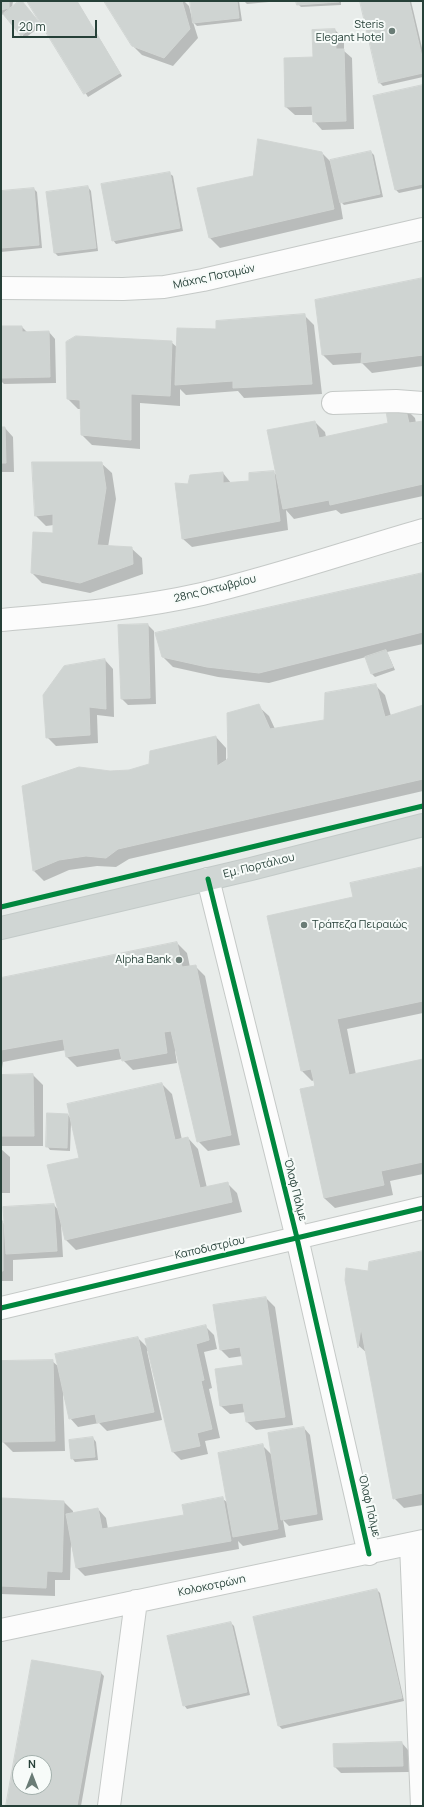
<!DOCTYPE html>
<meta charset="utf-8">
<style>
body{margin:0}
#map{position:relative;width:424px;height:1807px;overflow:hidden;background:#e8ecea;font-family:Manrope,sans-serif}
canvas{display:block}
.frame{position:absolute;inset:0;border:2px solid #264038;pointer-events:none}
.north{position:absolute;left:12px;top:1755px;width:40px;height:40px;box-sizing:border-box;background:#f7fbf9;border:1px solid #a3b0ac;border-radius:50%;rotate:0deg;font-size:11px;font-weight:700;line-height:16px;text-align:center;color:#264038}
.north::after{content:'';display:block;margin:auto;width:14px;height:18px;background:#6a7c76;clip-path:polygon(50% 0,100% 100%,50% 72%,0 100%)}
.scale{position:absolute;left:12px;top:20px;width:85px;height:18px;box-sizing:border-box;border:2px solid #264038;border-top:0;padding-left:5px;font-size:12px;line-height:14px;white-space:nowrap;color:#264038;-webkit-text-stroke:3px #f7fbf9;paint-order:stroke}
</style>
<div id="map">
<canvas width="424" height="1807"></canvas>
<div class="frame"></div>
<div class="north">N</div>
<div class="scale">20 m</div>
</div>
<script>
const ctx = document.querySelector('canvas').getContext('2d');
ctx.lineJoin = 'round';
function paint(path, color) { ctx.fillStyle = color; ctx.fill(path, 'evenodd'); }
function stroke(path, color, width, dash) { ctx.strokeStyle = color; ctx.lineWidth = width; ctx.lineCap = dash ? 'butt' : 'round'; ctx.setLineDash(dash || []); ctx.stroke(path); }
function write(font, color, halo, rows, align = 'center') {
  ctx.font = font + ' Manrope,sans-serif'; ctx.lineWidth = 4; ctx.setLineDash([]); ctx.textBaseline = 'middle'; ctx.strokeStyle = halo; ctx.fillStyle = color; for (const [text, x, y, turn = 0] of rows) {
    ctx.save(); ctx.translate(x, y); ctx.rotate((+turn || 0) * Math.PI / 180); ctx.textAlign = isNaN(turn) ? turn : align; if (halo) ctx.strokeText(text, 0, 0); ctx.fillText(text, 0, 0); ctx.restore();
  }
}
paint(new Path2D(`
 M1,1h12l-1,7 12,-4 17,22 -16,12 -21,-24 -3,1z
 M28,1h49l45,75 -34,21z
 M105,1h79l5,5 3,12 -1,-17h48l3,20 -45,5 -4,-4 5,16 -25,28 -31,-11 -9,-9z
 M244,1h36l-33,3z
 M297,1h44v4l-40,2 -3,-3z
 M361,1h50l12,51v25l-40,9 -3,-3z
 M335,30l9,9v12l8,7 2,71 -32,1 -8,-9v-6h-19l-9,-8 28,-49 -1,-27z
 M423,86v102l-24,5 -3,-3 -22,-93z
 M371,152l3,3 9,42 -39,8 -4,-4 3,18 -123,29 -10,-10 -12,-50 56,-11 68,-24 10,10z
 M169,173l4,3 10,55 -67,13 -3,-4z
 M88,187l3,4 7,60 -40,5 -3,-3z
 M34,189l3,3 5,56 -41,4v-60z
 M423,279v87l-51,7 -10,-10 -29,2 -10,-10z
 M304,315l10,10 8,69 -78,4 -6,-7 -52,4 -6,-6v17l-40,-3v46l-48,-4 -10,-10 -1,-26h-3l-10,-10 103,-57 7,6z
 M1,327h21l6,6 21,-1 6,7 1,44 -52,1 -3,-3z
 M405,408l10,10 1,5 7,-1v74l-82,18 -5,-4 -42,9 -8,-9 2,20 -96,17 -9,-8 6,-54 34,-12 8,10 19,-1 23,-10 5,4 37,-54 10,10 1,5 63,-13z
 M1,428h4l8,9 1,35h-13z
 M101,463l11,10 4,26 -8,48 23,1 11,10 1,16 -53,19 -48,-10 -10,-10 21,-39 1,-9 -8,1 -10,-10z
 M423,574v70l-36,8 8,18 -20,7 -3,-3 -6,-17 -97,26 -51,-6 -45,-10 -10,-10z
 M148,625l6,6 2,73 -28,1 -6,-6z
 M105,660l8,9 1,48 -17,-2 1,28 -42,3 -9,-9z
 M375,685l10,10 6,21 32,-10v85l-294,68 -13,8 -19,-1 -28,4 -25,11 -10,-10 -11,-84 87,-15 19,-1 21,-6 66,-28 10,11v13l32,-55 11,10 6,13 50,-8z
 M423,868v145l-76,16 9,46 67,-15v114l-33,7 3,14 -58,13 -11,-10 -10,-118 -2,1 -10,-10 52,-173z
 M177,943l10,10 3,14 5,-1 10,10 35,169 -32,6 -10,-10 -21,-90h-2l2,12 -44,7 -11,-11 -45,8 -10,-10 -1,-7 -63,12 -2,13v-96z
 M1,1075h32l10,10v61h-42z
 M162,1084l10,10 10,46 6,-2 10,11 9,39 20,-5 10,10 5,19 -166,38 -10,-10 -5,-16 2,33 -50,3v21h-12v-59l4,2 49,-19 5,6 21,-53 -9,-36 -1,29 -20,-1 -3,-4 21,-31 3,3z
 M1,1149l9,8v36h-9z
 M423,1252v253l-19,3 -10,-10 -27,-145 -8,-7 -13,-66z
 M266,1298l9,9 18,118 -37,5 -9,-8 -1,-10 -16,2 -9,-8 23,-40 -1,-10 -14,2 -8,-8z
 M205,1326l9,9 3,14 -13,3 8,36 -3,1 11,49 -15,3 3,13 -27,6 -8,-8 -24,-101h-2l15,69 -55,11 -8,-8 -21,4 -8,-9 -7,-25 2,58 -52,1 -10,-10v-26h-2v-54l51,-1 7,6 79,-29 11,11z
 M304,1428l6,7 13,85 -34,6 -6,-6 3,17 -43,9 -5,-5 1,8 -154,27 -8,-8 -6,-24 -1,36h-15v16l-54,-2 2,-95 61,3 9,9v3l25,-5 8,9 2,11 77,-13 38,-17 5,4 34,-58 10,10z
 M93,1438l3,4 2,18 -23,2 -3,-4z
 M377,1590l3,3 24,108 -122,28 -3,-3z
 M231,1623l3,3 16,69 -63,14 -3,-4z
 M32,1661l69,12 3,3 -23,130h-74zM20,1763h24v24h-24z
 M402,1743l6,7 1,22 -68,1 -6,-6z`), '#0003');
const building = new Path2D(`
 M1,1h8v7l-8,2z
 M19,1h3l17,21 -18,14 -18,-22z
 M27,1h50l43,72 -36,21z
 M104,1h78l8,28 -26,29 -32,-12z
 M190,1h47l2,17 -46,5z
 M296,1h43v1l-42,3z
 M360,1h49l14,60v12l-44,10z
 M335,29l1,20h8l2,72 -33,1 -1,-16 -27,1 -1,-49 29,-1 -1,-27z
 M423,85v99l-28,6 -22,-94z
 M258,139l64,13 12,57 -125,29 -12,-50 56,-12z
 M371,151l9,43 -40,9 -10,-43z
 M170,172l10,56 -68,13 -11,-57z
 M88,186l8,62 -42,5 -8,-61z
 M34,188l5,57 -38,3v-57z
 M423,278v77l-62,8 1,-11 -40,3 -7,-55z
 M305,314l7,70 -79,4v-7l-58,4 2,-57 39,1v-8z
 M1,326h21v6l27,-1 1,46 -49,1z
 M76,336l96,5 -2,55 -39,-2v46l-50,-5 -1,-35 -13,-1 -1,-57z
 M405,406l4,17 14,-2v63l-93,21 -1,-5 -46,9 -16,-79 48,-9 4,17 69,-15 -2,-12z
 M1,427h4l1,36h-5z
 M32,462h70l4,26 -9,57 35,2 1,17 -53,19 -49,-10 2,-41 20,1v-19l-18,2z
 M274,471l6,50 -98,18 -7,-56 13,1 2,-9 33,-3v11l26,-2v-8z
 M423,573v59l-164,41 -52,-6 -45,-10 -7,-24z
 M148,624l2,74 -29,1 -3,-74z
 M386,650l7,17 -22,7 -6,-17z
 M105,659l1,50 -17,-2 1,28 -44,3 -3,-43 21,-29z
 M376,684l9,33 38,-12v74l-305,70 -12,9 -20,-2 -27,4 -26,11 -11,-85 57,-19 31,4 19,-1 20,-6 1,-13 66,-15 1,30 11,-7 -1,-46 32,-9 11,25 54,-9 1,-27z
 M423,867v134l-86,18 12,56 74,-16v103l-42,9 3,14 -60,13 -24,-109 15,-3 -4,-17 -10,2 -34,-155 86,-19 -3,-14z
 M177,942l5,25 14,-2 35,170 -34,7 -26,-111 -7,1 3,21 -45,8 -3,-13 -53,9 -3,-18 -62,11v-72z
 M33,1074l1,62h-33v-61z
 M162,1083l13,57 13,-3 12,51 28,-6 4,20 -167,38 -18,-75 32,-7 -12,-54z
 M47,1113l21,1 -1,34 -21,-1z
 M54,1204l3,47 -51,3 -3,-47z
 M1,1221h2v50h-2z
 M423,1251v242l-30,6 -32,-171 -3,20 -13,-68 1,-12 22,3 1,-9z
 M266,1297l19,120 -39,5 -3,-19 -23,3 -5,-37 28,-4 -3,-18 -20,3 -7,-45z
 M206,1325l3,15 -13,4 8,36 -3,1 11,48 -15,4 3,13 -28,6 -27,-113z
 M138,1337l16,75 -57,11 -2,-9 -26,5 -14,-65z
 M53,1360l2,81 -53,1 -1,-81z
 M304,1427l13,87 -36,6 -13,-87z
 M93,1437l2,20 -24,2 -2,-19z
 M263,1444l15,85 -45,8 -15,-84z
 M223,1497l8,44 -155,27 -10,-54 32,-6 4,21 82,-14 -2,-10z
 M2,1498l62,3 -2,71 -15,-1 -1,17 -45,-2z
 M377,1589l25,109 -124,28 -25,-109z
 M231,1622l16,70 -64,14 -16,-70z
 M32,1660l69,12 -24,134h-71zM20,1763h24v24h-24z
 M402,1742l1,24 -69,1 -1,-23z`);
paint(building, '#cfd4d2');
stroke(building, '#d1d5d3', 1);
const minor = new Path2D(`
 M1,288l122,1 41,-2 39,-7 220,-51
 M333,403l63,-2 27,2
 M1,620c67,-6 135,-11 201,-26 73,-17 148,-43 221,-64
 M208,879l89,359 72,316
 M1,1308l422,-100
 M411,1545l11,261
 M1,1630l422,-89
 M109,1806l27,-205`);
const major = new Path2D(`
 M1,928l250,-59 172,-44`);
stroke(minor, '#c5c9c7', 24);
stroke(major, '#c3cac8', 24);
stroke(minor, '#fcfcfc', 22);
stroke(major, '#d0d6d4', 22);
stroke(new Path2D(`
 M208,879l89,359 72,316
 M1,907l422,-101
 M1,1308l422,-100`), '#00873e', 5);
for (const [x, y, r, color] of [
 [392,31,4,"#6a7c76"],
 [304,925,4,"#6a7c76"],
 [179,960,4,"#6a7c76"]
]) { const dot = new Path2D(); dot.arc(x, y, r, 0, 2 * Math.PI); ctx.fillStyle = color; ctx.fill(dot); stroke(dot, '#f7fbf9', 1.5); }
write('11px', '#264038', '#f7fbf9', [
 ["Steris",384,25],
 ["Elegant Hotel",384,38],
 ["Τράπεζα Πειραιώς",312,925,"left"],
 ["Alpha Bank",171,960]
], 'right');
write('11px', '#264038', '#f7fbf9', [
 ["Μάχης Ποταμών",214,277,-12],
 ["28ης Οκτωβρίου",215,589,-14],
 ["Εμ. Πορτάλιου",259,866,-14],
 ["Όλαφ Πάλμε",295,1190,76],
 ["Καποδιστρίου",210,1248,-13],
 ["Όλαφ Πάλμε",369,1506,77],
 ["Κολοκοτρώνη",212,1586,-12]
]);
</script>
